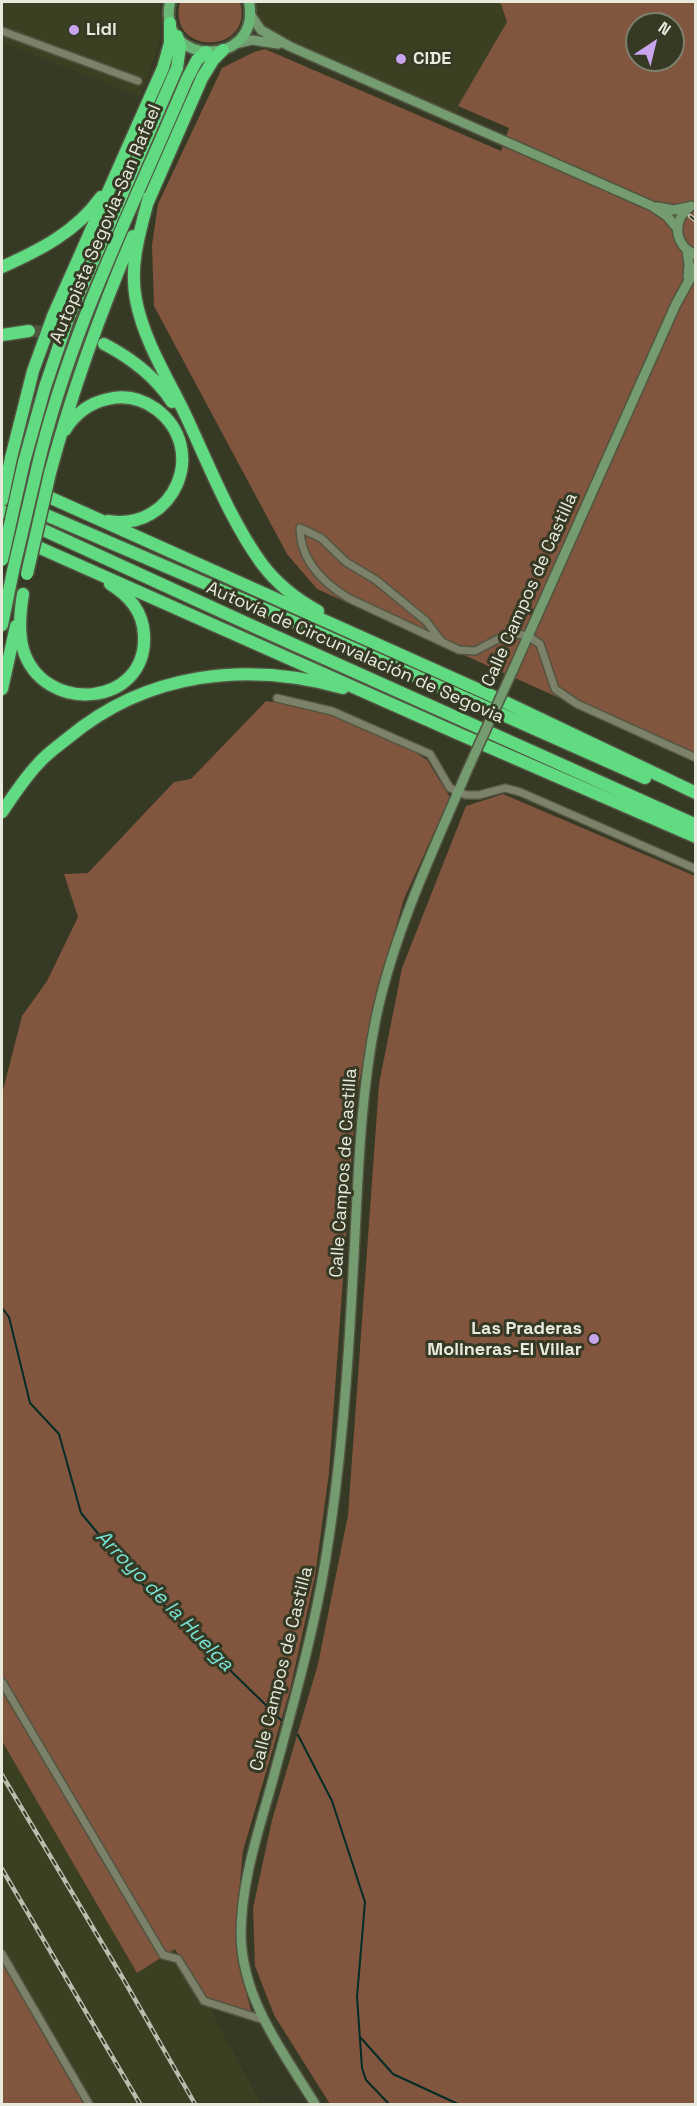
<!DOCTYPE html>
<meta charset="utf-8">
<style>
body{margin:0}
#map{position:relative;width:697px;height:2106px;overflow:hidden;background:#363923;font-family:"Space Grotesk",sans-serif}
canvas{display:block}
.frame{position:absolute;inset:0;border:3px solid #e8eadd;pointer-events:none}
.north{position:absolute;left:625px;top:12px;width:60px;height:60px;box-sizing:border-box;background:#363923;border:2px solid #7d806d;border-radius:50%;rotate:35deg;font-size:16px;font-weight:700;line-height:24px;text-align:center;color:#e8eadd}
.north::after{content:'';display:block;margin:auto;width:21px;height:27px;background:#c9a5ee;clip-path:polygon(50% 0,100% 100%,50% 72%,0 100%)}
</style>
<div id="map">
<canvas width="697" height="2106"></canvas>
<div class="frame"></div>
<div class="north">N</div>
</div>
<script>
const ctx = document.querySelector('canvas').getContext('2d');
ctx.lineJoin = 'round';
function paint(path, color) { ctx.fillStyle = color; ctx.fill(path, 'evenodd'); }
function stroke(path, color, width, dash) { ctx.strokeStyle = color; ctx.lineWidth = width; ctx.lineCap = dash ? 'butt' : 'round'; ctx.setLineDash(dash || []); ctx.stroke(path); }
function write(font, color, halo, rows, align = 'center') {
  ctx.font = font + ' "Space Grotesk",sans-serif'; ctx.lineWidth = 6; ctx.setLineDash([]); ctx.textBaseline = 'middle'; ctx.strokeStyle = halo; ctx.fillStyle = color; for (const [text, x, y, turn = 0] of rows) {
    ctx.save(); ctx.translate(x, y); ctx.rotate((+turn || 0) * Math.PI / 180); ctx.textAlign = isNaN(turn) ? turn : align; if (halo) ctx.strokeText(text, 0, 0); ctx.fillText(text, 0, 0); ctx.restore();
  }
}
paint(new Path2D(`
 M2,2h158l1,35 -21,60 -138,-55z
 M255,2h239l7,2 6,18 -49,84 -1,9 -181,-80 -13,-8 -7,-10z
 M2,1741l135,232 38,-24 30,50 56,105h-177l-82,-148z`), '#3b4023');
paint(new Path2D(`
 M180,2h60c15,53 -74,55 -60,0z
 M494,2h201v757l-378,-170 -30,-35 -133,-248 -2,-61 6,-41 64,-136 32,-16 11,-3 236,102 8,-23 -51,-22 49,-84 -6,-18zM637,24h36v36h-36z
 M266,701l51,6 90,40 20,13 23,37 -46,102 -27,93 -21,106 -27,375 -14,103 -25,114 -47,161 -7,72 1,35 15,56 -47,-15 -30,-50 -38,24 -135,-232v-647l20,-78 25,-35 31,-64 -14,-43 24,-1 86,-91 17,-3z
 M503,794l192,82v1228h-365l-56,-89 -19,-49 -2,-58 19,-88 46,-156 30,-149 31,-431 23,-116 64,-162z
 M2,1956l82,148h-82z`), '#81553e');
stroke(new Path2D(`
 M2,1308l7,9 21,86 29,31 22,79 49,59 151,148
 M298,1735l34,66 33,101 -8,95 5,71 4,12 23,24
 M361,2038l32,36 65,30`), '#042c27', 2);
stroke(new Path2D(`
 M29,331l41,2 34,11`), '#51543f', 12, [12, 6]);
const minor = new Path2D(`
 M2,31l136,50
 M442,642l-16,-21 -50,-41 -30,-18 -25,-24 -21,-10c0,32 22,54 48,70l111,52 16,1 23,-12 20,-5 10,2 12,8 15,45 22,15 119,54
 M277,698l55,13 98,43 20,34 16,7h13l26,-7 15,4 176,77
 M2,1682l161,273 15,4 26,42 60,19
 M2,1954l87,150`);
const secondary = new Path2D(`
 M250,14l11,16 28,16 363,160 15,10 10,12
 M235,44l17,-4 26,4
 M691,206c-19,13 -18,39 5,49
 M657,207l17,3 14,-3
 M687,250l2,14 -1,13
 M512,672l164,-368 20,-36
 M315,2104c-32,-52 -73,-105 -74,-169 0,-54 18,-105 32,-156 19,-71 40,-143 52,-216 16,-96 23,-193 28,-290 5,-85 6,-171 23,-255 18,-86 57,-167 91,-247`);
const primary = new Path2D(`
 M170,2c-14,65 92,67 79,0`);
const motorway = new Path2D(`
 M149,197c-9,34 -20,68 -13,103 8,41 31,77 49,114 23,49 45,106 77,150 15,20 34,35 56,47
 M147,204l55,-126 11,-18 10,-10
 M2,267c38,-17 74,-35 99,-70
 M2,335l27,-4
 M104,344c27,14 51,32 68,58
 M65,430c10,-16 24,-27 43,-31 17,-4 34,0 48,10 54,40 18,123 -48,112
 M11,458l22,-87 20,-55 110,-248 7,-25v-20
 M24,462l21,-75 23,-68 109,-251 3,-21 -3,-11
 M37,469c33,-140 95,-259 150,-390l10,-19 9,-8
 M50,473c22,-81 50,-160 83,-237
 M2,476l484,217 210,100
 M2,496l267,115 376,167
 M2,511l255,117 439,197
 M2,531l457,203 237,103
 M23,594c-3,18 -5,37 0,55 20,67 125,58 121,-14 -1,-24 -15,-39 -34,-51
 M2,625l11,-54
 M2,689l14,-63
 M2,812c11,-16 22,-33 35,-47 9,-11 21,-19 31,-27 79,-66 179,-77 275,-50`);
stroke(minor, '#525542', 10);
stroke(secondary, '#525542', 12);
stroke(primary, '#525542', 14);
stroke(motorway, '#525542', 15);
stroke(minor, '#7c8169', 7);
stroke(secondary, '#749c70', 9);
stroke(primary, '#6bb778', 10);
stroke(motorway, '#60db82', 12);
const rail = new Path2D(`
 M690,216l6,5
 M2,1775l119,200 74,129
 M2,1869l138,235`);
stroke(rail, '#bbbeae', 4.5);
stroke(rail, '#363923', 2, [7]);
const secondaryBridge = new Path2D(`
 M467,771l45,-99`);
const motorwayBridge = new Path2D(`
 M2,500l9,-42
 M2,560l22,-98
 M13,571l24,-102
 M27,574l23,-101`);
stroke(secondaryBridge, '#525542', 12, []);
stroke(motorwayBridge, '#525542', 15, []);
stroke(secondaryBridge, '#749c70', 9);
stroke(motorwayBridge, '#60db82', 12);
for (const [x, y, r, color] of [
 [74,30,6,"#c9a5ee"],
 [401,59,6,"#c9a5ee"],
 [594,1339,6,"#c9a5ee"]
]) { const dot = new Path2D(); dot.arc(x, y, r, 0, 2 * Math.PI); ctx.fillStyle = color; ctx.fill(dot); stroke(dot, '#363923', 2); }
write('bold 18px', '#e8eadd', '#363923', [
 ["Lidl",86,30],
 ["CIDE",413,59],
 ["Las Praderas",582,1329,"right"],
 ["Molineras-El Villar",582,1350,"right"]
], 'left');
write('18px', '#e8eadd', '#363923', [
 ["Autopista Segovia-San Rafael",106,224,-67],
 ["Calle Campos de Castilla",530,590,-66],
 ["Autovía de Circunvalación de Segovia",355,653,24],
 ["Calle Campos de Castilla",344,1173,-86],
 ["Calle Campos de Castilla",282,1669,-76]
]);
write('italic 20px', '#77e3d4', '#363923', [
 ["Arroyo de la Huelga",164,1601,46]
]);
</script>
